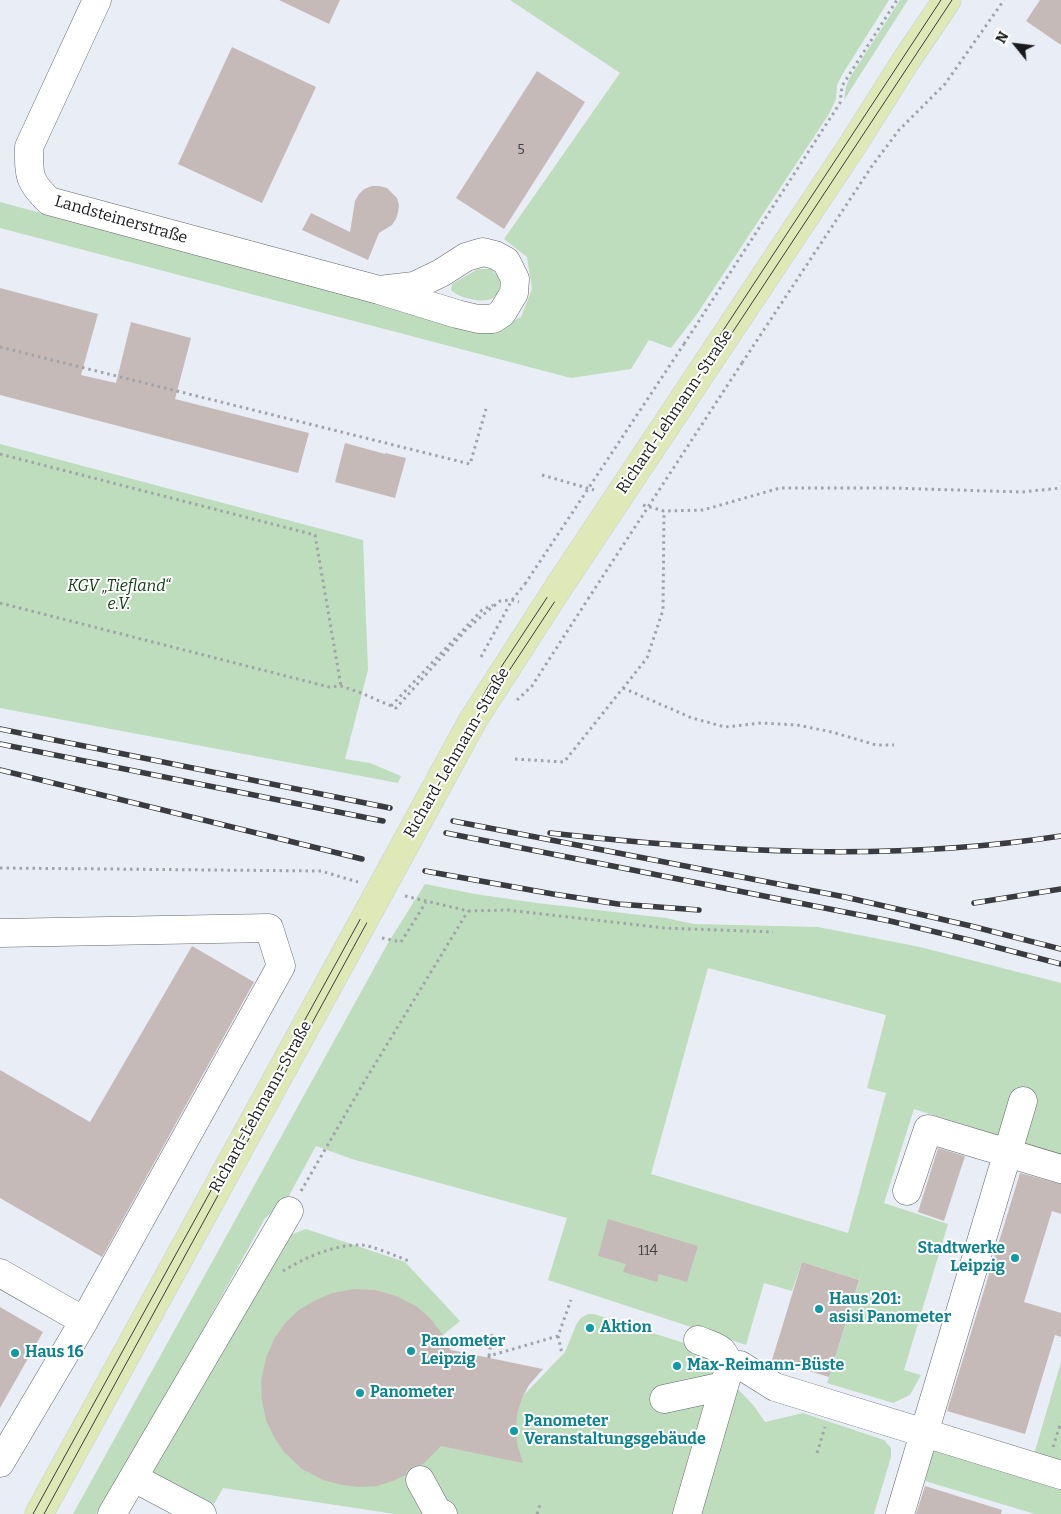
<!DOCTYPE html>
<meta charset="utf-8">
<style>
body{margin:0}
#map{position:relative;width:1061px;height:1514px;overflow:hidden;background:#e9edf6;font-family:Bitter,serif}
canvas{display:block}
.north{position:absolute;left:991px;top:20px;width:50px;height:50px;-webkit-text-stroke:4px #fff;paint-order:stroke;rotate:299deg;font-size:14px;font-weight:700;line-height:20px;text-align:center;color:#191a1e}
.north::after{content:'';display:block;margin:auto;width:18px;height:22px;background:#191a1e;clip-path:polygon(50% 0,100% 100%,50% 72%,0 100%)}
</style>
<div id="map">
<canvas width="1061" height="1514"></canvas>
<div class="north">N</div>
</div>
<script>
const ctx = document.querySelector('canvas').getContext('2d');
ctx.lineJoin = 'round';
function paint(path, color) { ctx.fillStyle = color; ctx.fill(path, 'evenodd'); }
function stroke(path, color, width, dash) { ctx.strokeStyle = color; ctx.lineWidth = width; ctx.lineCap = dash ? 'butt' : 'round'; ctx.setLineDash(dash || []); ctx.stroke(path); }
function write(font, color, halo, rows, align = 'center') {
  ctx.font = font + ' Bitter,serif'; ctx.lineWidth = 4; ctx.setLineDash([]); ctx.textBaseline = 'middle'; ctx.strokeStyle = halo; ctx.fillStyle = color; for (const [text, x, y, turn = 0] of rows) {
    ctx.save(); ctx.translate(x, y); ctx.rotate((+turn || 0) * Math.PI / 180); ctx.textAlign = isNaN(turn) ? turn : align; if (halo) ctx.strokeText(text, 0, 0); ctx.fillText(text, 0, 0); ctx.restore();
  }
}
paint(new Path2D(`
 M510,0h379l-47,75 -5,10 -1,14 -7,15 -132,200 -26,34 -22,-8 -18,29 -60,9 -571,-150v-26l470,126 26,2 25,-13 11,-28 -5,-32 -23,-18 116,-166z
 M900,0h8l-64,100 2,-13 3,-8z
 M478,269h13c3,3 7,7 8,10 1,1 1,6 1,7 -1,23 -39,14 -49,4l1,-6z
 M0,444l363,96 5,130 -23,89 25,4 31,13 -3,7 -398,-75z
 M425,884l50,10 62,9 129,15 28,6 124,3 102,20 141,36v172l-147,-46 -30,94 64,21 -44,146 17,5 -11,20 -17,8 -66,-20 38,-121 -6,18 -57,-18 -10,29 -28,-8 -18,62 -198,-65 19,-62 -215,-59 -36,-13 -30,55 -21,17 -106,191 -63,105h-23l315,-571zM708,968l178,47 -19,73 19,5 -38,140 -197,-59z
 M306,1229l99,33 55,59 -22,18 37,107 90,-94 12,-29 4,-5 7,-4h6l124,40 16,31 20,21 11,16 38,-9 81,27 7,8v9l-17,57h-479l-172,-26 -9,16 -63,-33 128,-232z
 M1061,1362v152h-26l-110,-33 8,-30 8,-3 87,27z`), '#beddbc');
paint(new Path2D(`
 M279,0h61l-11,24z
 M1040,0h21v45l-35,-24z
 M232,47l84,40 -54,116 -84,-39z
 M537,71l48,31 -81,127 -48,-31z
 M372,186h7l8,2 10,10 2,7 -1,7 -2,7 -4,6 -13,8 -11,27 -66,-30 9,-17 39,19 5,-31 4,-7 5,-5z
 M0,288l98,26 -17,61 35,8 15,-61 60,16 -16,61 134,34 -11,40 -298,-78z
 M345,443l40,11v-1l21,5 -11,40 -60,-16z
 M192,946l62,36 -152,275 -102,-59v-128l90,52z
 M938,1148l27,8 -21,65 -26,-9z
 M1020,1173l41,11v30l-9,-3 -28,91 37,11v24l-6,-2 -30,99 -78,-23z
 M608,1219l90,27 -11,36 -28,-8 -2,8 -34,-10 3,-8 -28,-8z
 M802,1262l57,18 -30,97 -57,-17z
 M354,1289l21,1 21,6 20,10 15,13 12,16 8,15 92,19 -14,16 -7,13 -5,16 -1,14 1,16 6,19 -82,-17 -18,18 -11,3 -5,4 -1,4 -13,6 -16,5 -18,1 -17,-2 -19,-5 -21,-11 -18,-17 -10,-15 -8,-17 -4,-19 -1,-20 5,-23 8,-19 12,-17 13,-12 15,-9 18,-8z
 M0,1307l43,25 -43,76z
 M925,1486l77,24 -1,4h-85z`), '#c6bab9');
const minor = new Path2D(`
 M97,0l-68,147c0,28 -1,34 20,54l330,89 78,24 21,5h15l9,-6 12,-20 1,-14 -9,-18 -11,-6 -12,-3 -17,5 -25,16 -27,13 -35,4
 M0,933l269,-5 12,38 -197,355
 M907,1191l21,-62 133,40
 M0,1273l84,48 -84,142
 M698,1340c19,8 27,6 31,29l11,-4 35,22 286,88
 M664,1399l60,-13
 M134,1478l68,36
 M420,1480l18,33 5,1
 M112,1514l177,-303
 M687,1514l42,-145
 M900,1514l123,-413`);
const major = new Path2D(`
 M711,358l141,-212 55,-87 40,-59
 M473,720l85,-132
 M39,1514l331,-605`);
stroke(minor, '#63676e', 29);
stroke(major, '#cccdce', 29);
stroke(new Path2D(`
 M684,344l156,-241 2,-17 55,-86
 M0,347l470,117 16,-55
 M742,363l130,-197 27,-36 46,-46 59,-84
 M0,454l315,81 26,151
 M542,475l52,15
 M643,505l21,6 39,-1 77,-22h110l132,4 39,-4
 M0,603l329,84 12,-1 20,7 35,15 69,-77 19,-17 16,-13 12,-1 7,2
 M481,657l31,-57 13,-16
 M623,688l69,30 33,9 36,-4 36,2 35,7 44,13h18
 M517,700l15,-14 56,-87
 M391,706l91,-96 11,-5
 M515,759l49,3 83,-104 16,-48 1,-99
 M0,868l321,3 37,11
 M405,896l63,15 40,-1 156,18 109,4
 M382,938l19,4 25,-40
 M301,1191l62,-107 105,-173
 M283,1271c21,-13 52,-27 78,-26 10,0 37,12 48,16
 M558,1336l4,18
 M489,1356l3,-22
 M489,1358v-2l69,-20 13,-36
 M1053,1447l8,-25
 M817,1453l8,-26
 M537,1514l3,-9`), '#a0a3aa', 3, [2.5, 4]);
stroke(minor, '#fff', 28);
stroke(major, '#dfe9b8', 28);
stroke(new Path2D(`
 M33,1514l455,-827 453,-687
 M44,1514l433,-793 18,-29 457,-692`), '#3a3b40', 1);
const rail = new Path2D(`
 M0,729l390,79
 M0,744l383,77
 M0,770l362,89
 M453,821l392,76 126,29 90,23
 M446,833l444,88 79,19 92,24
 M550,833c169,19 342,29 511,3
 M425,871l128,23 65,10 81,6
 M974,903l87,-14`);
stroke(rail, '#3a3b40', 5.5);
stroke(rail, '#fff', 4, [11]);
const majorBridge = new Path2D(`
 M558,588l153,-230
 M370,909l103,-189`);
stroke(majorBridge, '#cccdce', 29, []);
stroke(new Path2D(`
 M525,584l159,-240
 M588,599l154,-236`), '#a0a3aa', 3, [2.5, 4]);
stroke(majorBridge, '#dfe9b8', 28);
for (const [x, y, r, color] of [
 [1015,1258,5,"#0f9aa8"],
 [819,1309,5,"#0f9aa8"],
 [590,1328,5,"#0f9aa8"],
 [411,1351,5,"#0f9aa8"],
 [15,1353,5,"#0f9aa8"],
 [677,1366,5,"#0f9aa8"],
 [360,1393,5,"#0f9aa8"],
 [514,1431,5,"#0f9aa8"]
]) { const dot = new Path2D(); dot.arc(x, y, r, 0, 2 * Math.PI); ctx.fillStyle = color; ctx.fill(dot); stroke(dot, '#fff', 2); }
write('14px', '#444245', null, [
 ["5",521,150],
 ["114",648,1251]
]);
write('16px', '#191a1e', '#fff', [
 ["Landsteinerstraße",121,220,16],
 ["Richard-Lehmann-Straße",675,412,-56],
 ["Richard-Lehmann-Straße",457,753,-60],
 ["Richard-Lehmann-Straße",261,1107,-61]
]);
write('italic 16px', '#114111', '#fff', [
 ["KGV „Tiefland“",119,587],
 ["e.V.",119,605]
]);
write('bold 16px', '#0d838f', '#fff', [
 ["Stadtwerke",1005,1249,"right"],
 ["Leipzig",1005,1267,"right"],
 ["Haus 201:",829,1300],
 ["asisi Panometer",829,1318],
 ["Aktion",600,1328],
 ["Panometer",421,1342],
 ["Leipzig",421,1360],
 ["Haus 16",25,1353],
 ["Max-Reimann-Büste",687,1366],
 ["Panometer",370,1393],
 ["Panometer",524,1422],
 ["Veranstaltungsgebäude",524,1440]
], 'left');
</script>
